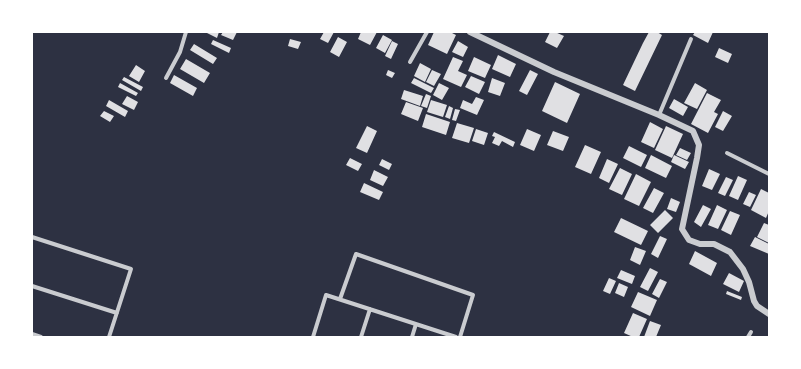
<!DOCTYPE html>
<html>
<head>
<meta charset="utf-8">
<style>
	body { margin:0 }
	#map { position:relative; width:801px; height:369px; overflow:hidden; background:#2d3142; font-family:"Fira Sans",sans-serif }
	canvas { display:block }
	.frame { position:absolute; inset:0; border:33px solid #fff; pointer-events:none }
</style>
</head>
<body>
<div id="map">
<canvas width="801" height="369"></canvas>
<div class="frame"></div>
</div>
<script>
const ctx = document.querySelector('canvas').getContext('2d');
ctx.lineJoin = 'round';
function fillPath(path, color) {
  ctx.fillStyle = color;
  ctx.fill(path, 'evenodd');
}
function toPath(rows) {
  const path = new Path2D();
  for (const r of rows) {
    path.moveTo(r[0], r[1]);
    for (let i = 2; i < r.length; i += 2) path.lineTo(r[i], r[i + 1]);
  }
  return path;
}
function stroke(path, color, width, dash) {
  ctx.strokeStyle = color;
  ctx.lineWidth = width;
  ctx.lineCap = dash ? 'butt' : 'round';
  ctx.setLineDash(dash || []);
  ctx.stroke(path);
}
const building = toPath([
	[205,32,219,32,217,38],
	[223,32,237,32,233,40,221,35],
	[324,32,334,32,328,43,320,39],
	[361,32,377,32,370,45,358,39],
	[434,32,450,32,456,35,447,54,428,45],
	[550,32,555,32,564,36,557,48,545,42],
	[649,32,657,32,662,35,635,91,623,85,643,43],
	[695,32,713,32,708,43,693,35],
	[383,35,392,40,385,53,376,48],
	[338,37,347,42,339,57,330,52],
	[290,39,301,42,298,49,288,46],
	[213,40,231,48,229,53,211,44],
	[392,41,398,44,391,59,385,56],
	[458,41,468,47,463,57,452,52],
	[194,44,217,58,213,64,190,50],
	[719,48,732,54,728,63,715,57],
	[498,55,516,64,510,77,492,69],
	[453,57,463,61,458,71,467,75,461,87,443,79],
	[474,57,491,65,485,78,468,71],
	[186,59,210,73,204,83,180,69],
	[420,63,431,69,425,82,414,76],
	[136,65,145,71,139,82,129,76],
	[388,70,395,73,392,78,386,75],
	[432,70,441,74,434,86,426,82],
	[530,70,538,74,527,95,519,91],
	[174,75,197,88,193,96,170,83],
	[471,76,485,82,479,94,465,87],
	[124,77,143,87,141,91,122,80],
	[414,78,434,88,431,93,411,83],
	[492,78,505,83,500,96,488,92],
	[555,82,580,94,567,123,542,111],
	[120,83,138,93,136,96,118,87],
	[439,83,449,88,442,100,433,95],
	[695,83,707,90,697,109,684,103],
	[404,90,423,96,420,106,401,99],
	[707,93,721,100,714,112,718,114,708,133,691,124],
	[426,94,431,96,427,108,421,106],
	[127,96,138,102,134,110,122,104],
	[476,97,484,100,477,115,460,108,463,100,472,104],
	[674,99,688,107,683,116,669,108],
	[109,100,128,111,125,117,106,106],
	[431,100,447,105,443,117,427,112],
	[406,102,423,108,418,121,401,114],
	[449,106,453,108,450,119,445,117],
	[455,109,460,110,456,121,452,120],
	[104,111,114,116,110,122,100,116],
	[723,111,732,116,723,131,715,127],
	[426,114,450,122,446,135,422,127],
	[650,122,663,129,654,148,641,142],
	[457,123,474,128,469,143,452,138],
	[367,126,377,131,367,153,356,148],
	[666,126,683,134,672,158,655,150],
	[476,129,488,133,484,145,472,141],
	[527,129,541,135,534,151,520,145],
	[553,131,569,137,563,151,547,145],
	[494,132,515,142,513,147,502,141,499,146,492,143,495,137,492,136],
	[585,145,601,152,591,174,575,167],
	[629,146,647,155,641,167,623,158],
	[680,148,691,153,687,160,676,155],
	[651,155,672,166,666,178,645,168],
	[674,155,689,162,685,169,671,162],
	[350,158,362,164,358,171,346,165],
	[382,159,392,164,389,170,379,165],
	[607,159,618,164,609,183,599,178],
	[620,168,632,174,622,195,609,189],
	[709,169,720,174,712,190,702,186],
	[374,170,388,177,383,186,370,180],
	[636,174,651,182,639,206,624,199],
	[738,176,747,180,738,200,729,196],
	[726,177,733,180,725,196,718,193],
	[364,183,383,192,379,200,360,192],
	[654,188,664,193,653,213,643,208],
	[761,189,769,193,769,211,766,218,751,210],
	[749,192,756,195,750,207,743,204],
	[671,198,680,202,676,212,667,209],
	[703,205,711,209,701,227,694,222],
	[717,205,727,210,718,229,708,225],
	[665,210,673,218,658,233,650,225],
	[730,211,740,215,731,235,721,230],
	[621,218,648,231,641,245,614,232],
	[764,223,769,225,769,243,757,237],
	[660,236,667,239,658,258,651,254],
	[755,237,769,244,769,254,750,246],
	[635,247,646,251,640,265,630,260],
	[695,251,717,263,711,276,689,264],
	[650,268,658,272,648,291,640,287],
	[621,270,635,276,632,284,617,278],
	[729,273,744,281,739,292,723,284],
	[609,278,616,281,610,294,603,291],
	[660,279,667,282,659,298,652,294],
	[619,283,628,287,624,297,615,293],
	[727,291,742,297,741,300,726,294],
	[638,292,657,300,650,316,631,307],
	[633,313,647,319,639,337,633,337,624,333],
	[650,321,661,325,656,337,644,337]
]);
const minor = toPath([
	[410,62,427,32],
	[166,78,180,52,186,32],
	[659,115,691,39],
	[727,153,769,174],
	[32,237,131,269,109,337],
	[32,286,117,313],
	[340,299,356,254,473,295,460,337],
	[32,334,41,337],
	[313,337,326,295,456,337],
	[361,337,370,309],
	[412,337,416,324],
	[748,337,751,332]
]);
const tertiary = toPath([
	[470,32,554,72,659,115,693,131,699,145,697,158,682,229,689,240,700,244,714,244,730,252,743,269,749,282,754,301,757,306,769,314]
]);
fillPath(building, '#e0e0e3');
stroke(minor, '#caccd0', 4);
stroke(tertiary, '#caccd0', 6);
</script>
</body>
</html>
